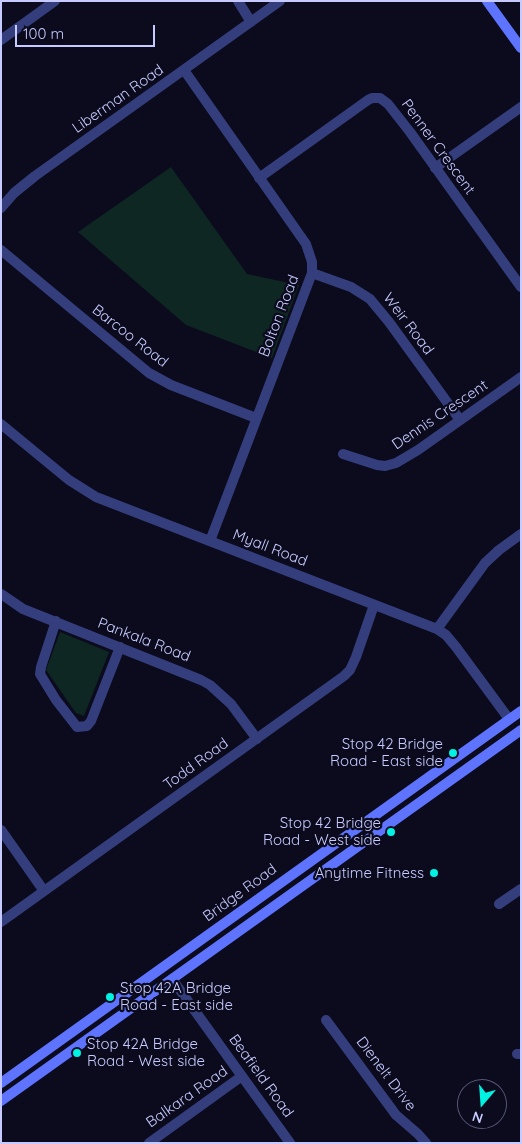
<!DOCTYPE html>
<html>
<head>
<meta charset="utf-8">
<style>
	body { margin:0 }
	#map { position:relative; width:522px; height:1144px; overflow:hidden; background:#0b0b1d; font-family:Quicksand,sans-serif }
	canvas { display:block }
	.frame { position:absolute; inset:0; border:2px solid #c7caff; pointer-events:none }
	.north { position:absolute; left:457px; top:1079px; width:50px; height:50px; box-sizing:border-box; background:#0b0b1d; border:1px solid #565777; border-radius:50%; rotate:198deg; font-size:14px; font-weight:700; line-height:20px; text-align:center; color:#c7caff }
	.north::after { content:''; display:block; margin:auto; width:18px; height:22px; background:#00f2e3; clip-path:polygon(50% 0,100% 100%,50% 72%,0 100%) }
	.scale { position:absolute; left:15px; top:25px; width:140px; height:22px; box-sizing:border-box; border:2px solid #c7caff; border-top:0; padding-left:6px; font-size:15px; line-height:18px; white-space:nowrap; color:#c7caff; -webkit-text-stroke:4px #0b0b1d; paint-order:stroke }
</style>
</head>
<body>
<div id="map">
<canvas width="522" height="1144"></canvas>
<div class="frame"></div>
<div class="north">N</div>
<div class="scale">100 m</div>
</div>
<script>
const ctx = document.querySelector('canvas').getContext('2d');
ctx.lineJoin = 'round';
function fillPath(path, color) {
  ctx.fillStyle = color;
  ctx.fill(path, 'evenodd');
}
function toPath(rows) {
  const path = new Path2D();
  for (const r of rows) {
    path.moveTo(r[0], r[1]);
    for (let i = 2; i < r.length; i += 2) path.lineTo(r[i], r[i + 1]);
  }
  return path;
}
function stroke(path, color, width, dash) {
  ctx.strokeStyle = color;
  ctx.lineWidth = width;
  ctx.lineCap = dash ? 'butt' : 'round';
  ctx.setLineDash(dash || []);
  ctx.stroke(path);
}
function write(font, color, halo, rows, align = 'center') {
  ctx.font = font + ' Quicksand,sans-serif';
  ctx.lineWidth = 4.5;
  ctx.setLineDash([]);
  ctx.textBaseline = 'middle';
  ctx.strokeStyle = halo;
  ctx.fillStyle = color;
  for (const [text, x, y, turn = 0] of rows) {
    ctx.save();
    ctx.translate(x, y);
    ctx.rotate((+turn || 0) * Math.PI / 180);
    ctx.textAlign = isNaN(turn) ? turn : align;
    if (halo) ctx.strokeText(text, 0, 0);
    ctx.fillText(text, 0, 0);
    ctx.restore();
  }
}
const green = toPath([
	[171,167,247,274,299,285,272,358,186,325,78,232],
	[60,632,109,652,84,716,76,713,46,670]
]);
const street = toPath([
	[238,1,251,22],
	[1,40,55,1],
	[184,70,306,244,312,262,312,273,210,541],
	[435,168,521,107],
	[259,178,368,100,372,98,380,98,388,104,410,132,521,287],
	[1,208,14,193,35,176,280,1],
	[1,250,149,373,171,385,256,418],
	[312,273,351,287,370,299,389,322,460,420],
	[1,424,69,480,96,497,437,629,446,635,456,647,509,719],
	[343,454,377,465,385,466,396,463,418,450,521,377],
	[1,594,23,609,201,680,210,685,231,704,257,739],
	[56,621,41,667,40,674,56,700,77,727,87,726,91,721,120,647],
	[437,629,485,563,499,550,521,534],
	[1,830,44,891],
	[499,904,521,889],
	[1,922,344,676,350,670,356,657,374,605],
	[172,979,290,1143],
	[326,1020,396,1115,418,1134,426,1143],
	[517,1054,521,1054],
	[149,1143,242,1076]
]);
const secondary = toPath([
	[487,1,521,48],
	[1,1083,521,711],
	[1,1101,521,730]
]);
const markers = [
	[453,753,5,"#00f2e3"],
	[391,832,5,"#00f2e3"],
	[434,873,5,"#00f2e3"],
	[110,997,5,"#00f2e3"],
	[77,1053,5,"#00f2e3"]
];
const streetNames = [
	["Liberman Road",118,99,-35],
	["Penner Crescent",438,147,54],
	["Bolton Road",279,316,-69],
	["Weir Road",408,324,53],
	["Barcoo Road",130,336,38],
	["Dennis Crescent",440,415,-34],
	["Myall Road",270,548,21],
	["Pankala Road",144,640,21],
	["Todd Road",196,764,-36],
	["Bridge Road",240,893,-36],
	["Dienelt Drive",386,1074,53],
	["Beafield Road",261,1076,54],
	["Balkara Road",187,1097,-35]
];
const poiNames = [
	["Stop 42 Bridge",443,744],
	["Road - East side",443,761],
	["Stop 42 Bridge",381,823],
	["Road - West side",381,840],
	["Anytime Fitness",424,873],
	["Stop 42A Bridge",120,988,"left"],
	["Road - East side",120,1005,"left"],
	["Stop 42A Bridge",87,1044,"left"],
	["Road - West side",87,1061,"left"]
];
fillPath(green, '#0e2722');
stroke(street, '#353e7d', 10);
stroke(secondary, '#5e74ff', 10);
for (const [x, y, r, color] of markers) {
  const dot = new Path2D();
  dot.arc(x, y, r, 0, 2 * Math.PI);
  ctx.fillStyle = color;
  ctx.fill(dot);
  stroke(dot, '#0b0b1d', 2);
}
write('15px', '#c7caff', '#0b0b1d', streetNames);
write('15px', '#c7caff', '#0b0b1d', poiNames, 'right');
</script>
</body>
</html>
